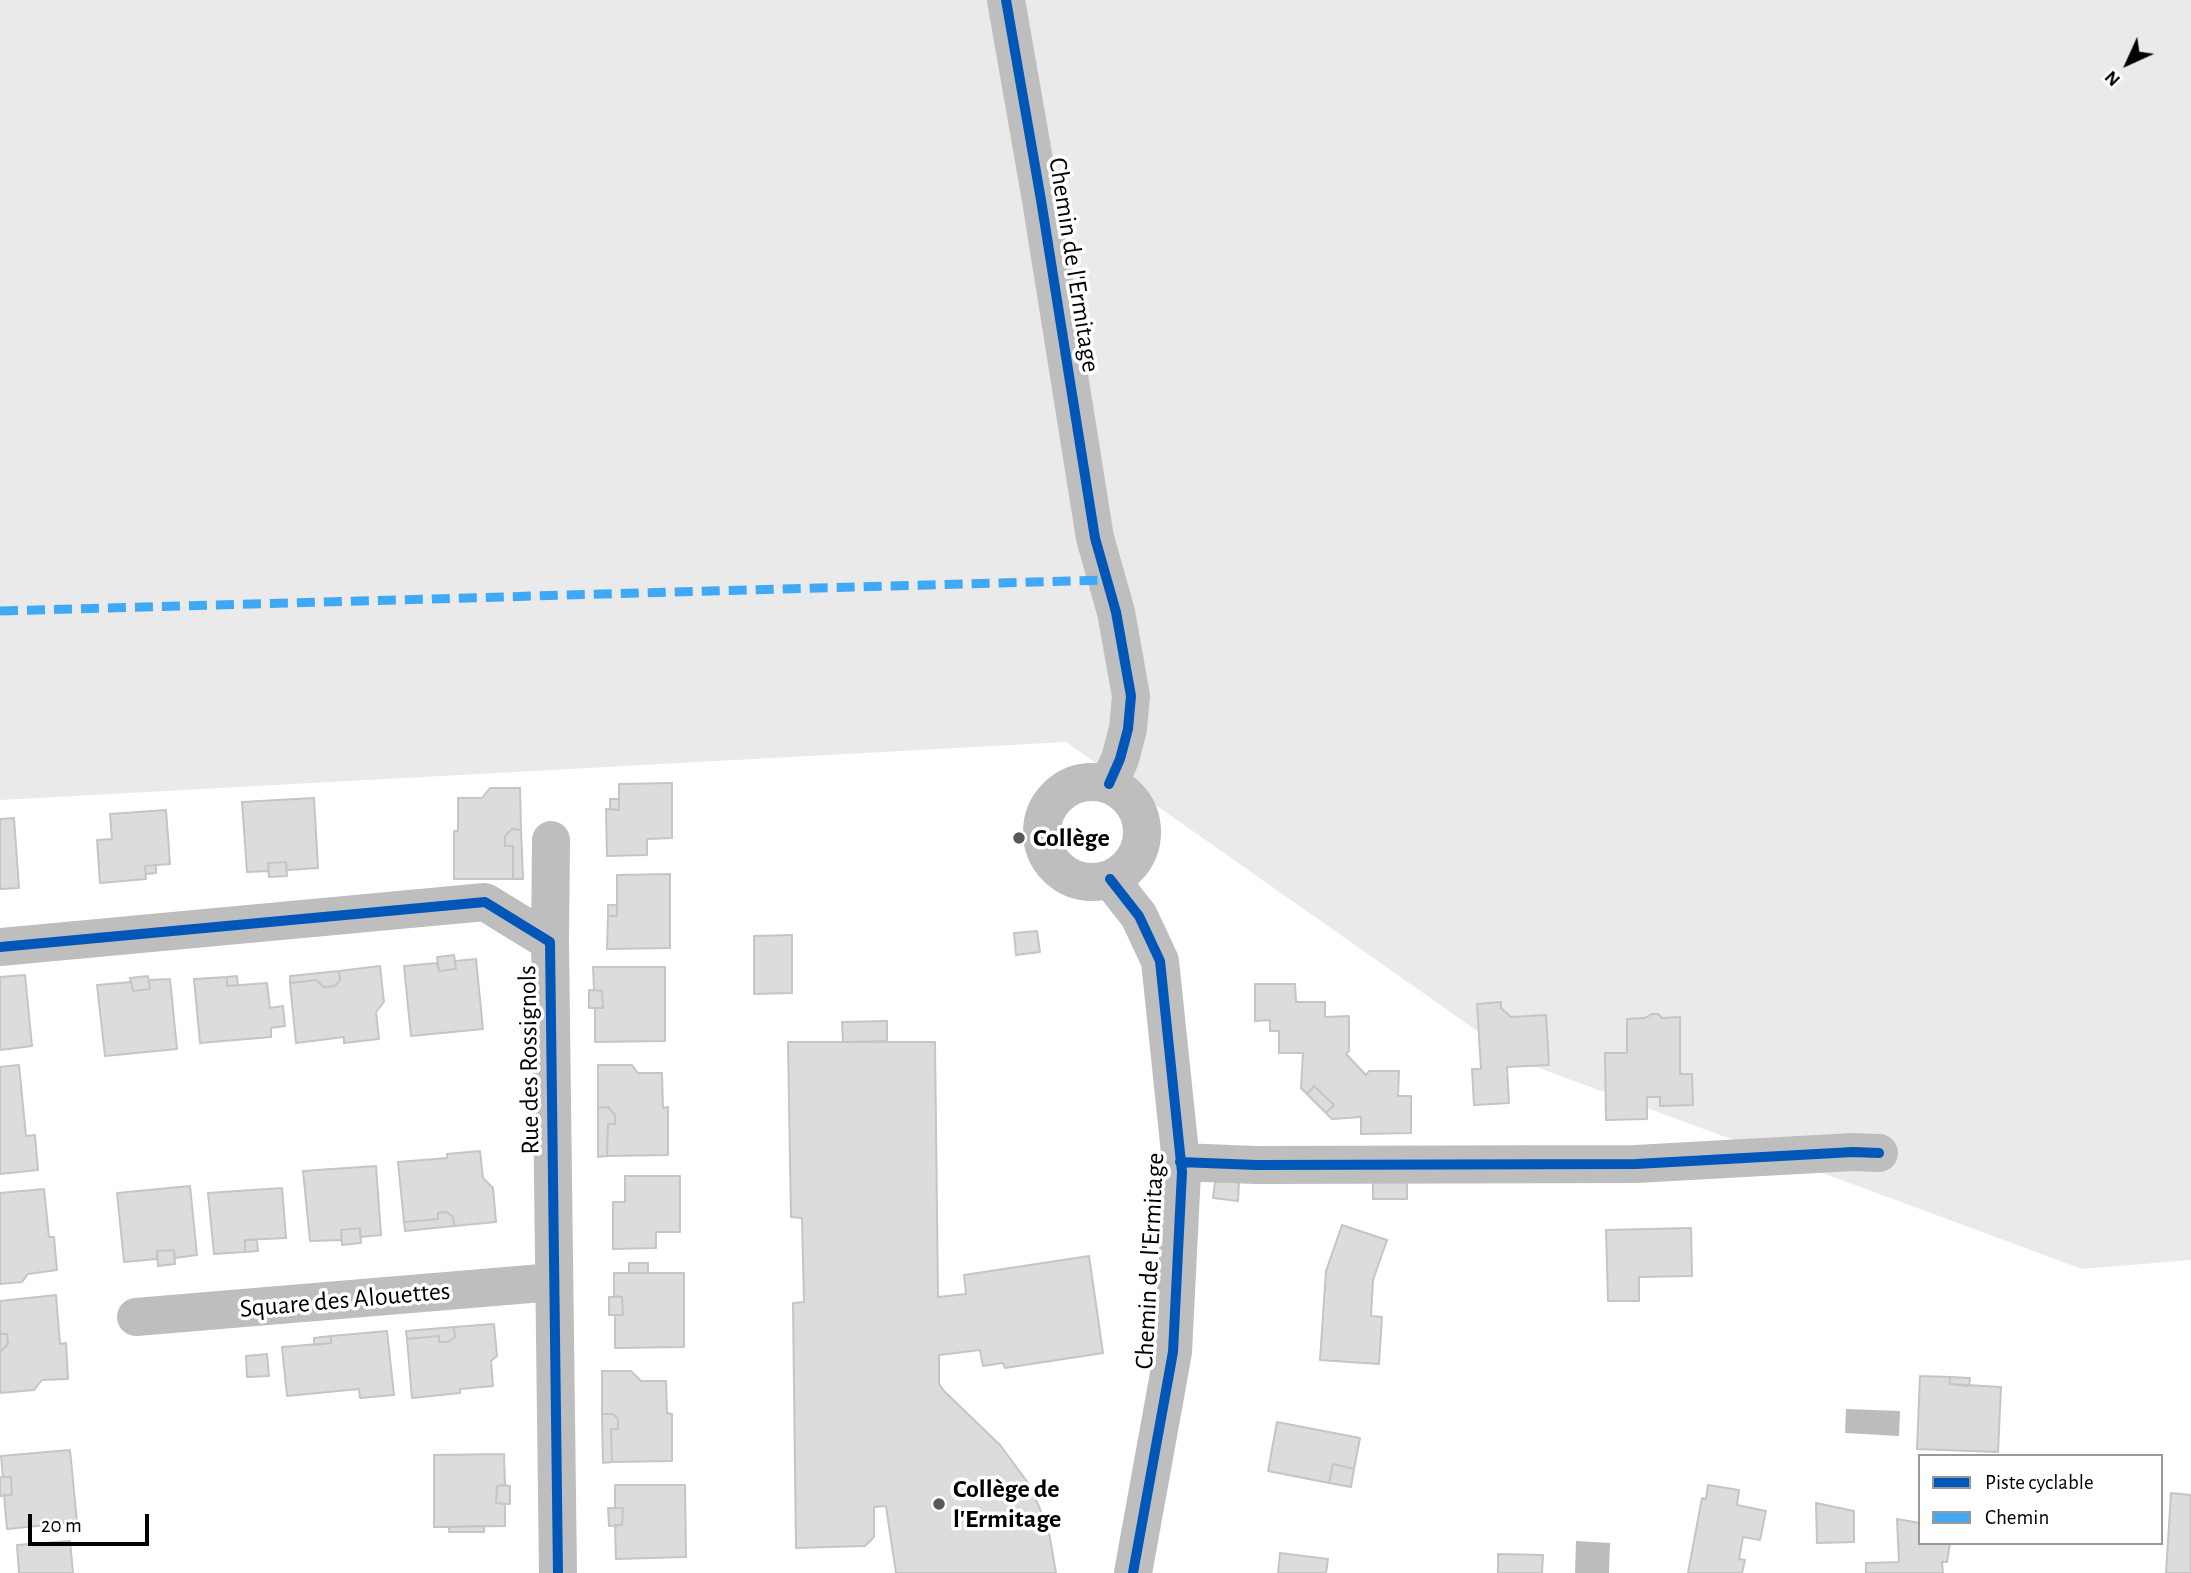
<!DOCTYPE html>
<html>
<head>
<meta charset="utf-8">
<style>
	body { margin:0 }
	#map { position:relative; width:2191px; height:1573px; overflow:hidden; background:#fff; font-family:"Alegreya Sans",sans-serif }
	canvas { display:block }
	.legend { position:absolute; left:1918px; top:1454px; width:245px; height:91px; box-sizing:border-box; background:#fff; border:2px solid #999; margin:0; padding:9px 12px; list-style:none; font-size:21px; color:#000 }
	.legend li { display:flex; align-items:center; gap:14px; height:35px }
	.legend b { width:35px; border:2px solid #999 }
	.north { position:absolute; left:2093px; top:28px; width:70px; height:70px; -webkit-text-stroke:5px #fff; paint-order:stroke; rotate:225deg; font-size:19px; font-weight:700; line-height:28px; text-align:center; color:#000 }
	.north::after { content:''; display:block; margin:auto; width:24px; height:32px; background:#000; clip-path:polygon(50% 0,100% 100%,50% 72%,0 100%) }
	.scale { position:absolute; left:28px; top:1514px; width:121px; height:32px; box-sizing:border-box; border:4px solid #000; border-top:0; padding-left:9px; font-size:21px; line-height:24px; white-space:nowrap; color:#000; -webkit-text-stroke:5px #fff; paint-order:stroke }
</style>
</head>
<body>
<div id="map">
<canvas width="2191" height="1573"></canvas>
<ul class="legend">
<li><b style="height:9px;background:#0057b8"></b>Piste cyclable</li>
<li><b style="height:9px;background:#3fa9f5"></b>Chemin</li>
</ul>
<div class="north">N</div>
<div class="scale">20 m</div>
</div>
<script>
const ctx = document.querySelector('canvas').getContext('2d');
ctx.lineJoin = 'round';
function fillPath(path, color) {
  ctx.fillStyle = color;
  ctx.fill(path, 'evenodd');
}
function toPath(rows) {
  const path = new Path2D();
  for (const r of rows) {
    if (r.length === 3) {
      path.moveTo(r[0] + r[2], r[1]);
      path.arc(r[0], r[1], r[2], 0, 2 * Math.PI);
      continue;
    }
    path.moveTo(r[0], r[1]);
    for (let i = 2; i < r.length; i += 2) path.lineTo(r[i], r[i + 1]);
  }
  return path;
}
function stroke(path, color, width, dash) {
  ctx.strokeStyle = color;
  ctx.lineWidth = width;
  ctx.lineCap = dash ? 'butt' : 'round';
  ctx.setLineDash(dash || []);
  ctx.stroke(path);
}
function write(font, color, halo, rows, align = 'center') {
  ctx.font = font + ' "Alegreya Sans",sans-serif';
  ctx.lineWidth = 7;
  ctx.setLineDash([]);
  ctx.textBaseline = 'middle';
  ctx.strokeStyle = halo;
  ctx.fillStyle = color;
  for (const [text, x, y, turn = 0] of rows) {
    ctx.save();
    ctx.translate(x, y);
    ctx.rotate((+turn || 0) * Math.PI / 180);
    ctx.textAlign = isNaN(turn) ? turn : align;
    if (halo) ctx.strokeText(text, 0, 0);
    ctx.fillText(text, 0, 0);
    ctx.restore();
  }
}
const green = toPath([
	[0,0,2191,0,2191,1260,2082,1269,1520,1061,1066,742,0,800]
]);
const water = toPath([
	[1846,1409,1900,1411,1899,1436,1845,1433],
	[1576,1541,1610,1543,1609,1573,1575,1573]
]);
const building = toPath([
	[672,783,672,838,647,839,647,855,607,856,606,809,619,810,619,784,672,783],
	[490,788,520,788,521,830,512,829,505,836,505,846,513,846,513,879,454,879,454,831,458,831,458,798,482,798,490,788],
	[314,798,318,868,287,870,286,862,268,863,269,871,247,872,242,802,314,798],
	[610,799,619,799,619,810,610,809,610,799],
	[166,810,170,864,145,866,146,879,100,883,97,840,112,839,110,814,166,810],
	[14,818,19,888,0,889,0,819,14,818],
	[512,829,521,830,523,879,513,879,513,846,505,846,505,836,512,829],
	[286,862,287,876,269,877,268,863,286,862],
	[156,865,156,873,146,874,145,866,156,865],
	[670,874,670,948,607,949,608,916,617,916,617,875,670,874],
	[608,905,617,905,617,916,608,916,608,905],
	[1037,931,1040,952,1016,955,1014,933,1037,931],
	[792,935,792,993,754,994,754,936,792,935],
	[454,955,456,969,439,971,437,957,454,955],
	[476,959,483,1029,411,1036,404,966,437,963,439,971,456,969,455,961,476,959],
	[380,966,384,1002,376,1012,379,1039,344,1043,344,1037,296,1043,290,983,316,980,324,987,335,986,340,980,339,971,380,966],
	[593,967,665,967,665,1041,595,1042,595,1008,603,1008,602,991,594,990,593,967],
	[339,971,340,980,335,986,324,987,316,980,290,983,290,976,339,971],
	[25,975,32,1046,0,1050,0,977,25,975],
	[148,976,150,989,133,991,130,978,148,976],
	[237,976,238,985,227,986,227,977,237,976],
	[227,977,227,986,267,983,270,1008,283,1006,285,1026,271,1028,271,1037,200,1043,194,979,227,977],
	[170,979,177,1049,105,1056,97,985,131,982,133,991,150,989,149,980,170,979],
	[1255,984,1295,984,1296,1002,1325,1002,1325,1017,1349,1016,1349,1051,1346,1054,1366,1075,1369,1071,1399,1071,1398,1096,1411,1096,1411,1133,1361,1134,1361,1117,1332,1119,1326,1113,1334,1105,1314,1086,1307,1094,1301,1088,1303,1053,1279,1053,1279,1031,1270,1031,1270,1020,1255,1021,1255,984],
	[589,990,602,991,603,1008,589,1008,589,990],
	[1501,1002,1501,1008,1511,1017,1546,1015,1549,1065,1507,1067,1509,1103,1474,1105,1472,1069,1481,1069,1477,1004,1501,1002],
	[1652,1014,1658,1014,1662,1018,1680,1017,1680,1074,1692,1074,1693,1105,1660,1106,1660,1097,1647,1097,1647,1119,1606,1120,1605,1053,1627,1053,1627,1019,1645,1018,1652,1014],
	[887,1021,887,1041,843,1042,842,1022,887,1021],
	[788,1042,935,1042,938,1297,966,1294,964,1275,1089,1256,1103,1353,1005,1368,1003,1363,983,1366,980,1350,939,1355,939,1384,944,1391,1000,1445,1029,1484,1048,1527,1056,1573,896,1573,886,1506,874,1507,874,1537,865,1546,796,1548,793,1303,804,1302,802,1218,791,1217,788,1042],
	[19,1065,26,1136,35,1135,38,1170,0,1174,0,1067,19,1065],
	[598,1065,632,1065,638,1073,662,1073,663,1108,668,1107,668,1155,607,1156,608,1124,615,1124,615,1115,608,1107,598,1108,598,1065],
	[1314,1086,1334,1105,1326,1113,1307,1094,1314,1086],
	[608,1107,615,1115,615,1124,608,1124,607,1156,598,1157,598,1108,608,1107],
	[480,1151,483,1178,493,1188,496,1222,454,1226,453,1217,447,1212,438,1213,438,1219,404,1222,398,1162,447,1158,447,1154,480,1151],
	[376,1166,381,1235,360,1237,360,1228,341,1230,342,1240,310,1241,303,1171,376,1166],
	[625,1176,680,1176,680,1232,656,1232,656,1248,613,1249,613,1202,625,1202,625,1176],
	[1215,1182,1239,1182,1238,1201,1213,1198,1215,1182],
	[1373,1182,1407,1182,1407,1199,1373,1199,1373,1182],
	[190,1186,197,1255,175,1258,174,1250,157,1251,157,1259,124,1262,117,1193,190,1186],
	[282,1188,286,1238,245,1240,245,1252,214,1254,208,1193,282,1188],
	[44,1189,49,1237,54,1237,57,1270,28,1274,22,1282,0,1284,0,1193,44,1189],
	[447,1212,453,1217,454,1226,405,1231,404,1222,438,1219,438,1213,447,1212],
	[1342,1225,1387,1240,1373,1280,1371,1316,1382,1317,1379,1364,1320,1360,1326,1271,1342,1225],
	[360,1228,361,1243,342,1245,341,1230,360,1228],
	[1691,1228,1692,1276,1639,1277,1639,1301,1608,1301,1606,1230,1691,1228],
	[245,1240,257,1240,258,1251,245,1252,245,1240],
	[174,1250,175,1264,158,1266,157,1251,174,1250],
	[629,1263,648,1263,648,1273,629,1273,629,1263],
	[614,1273,684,1273,684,1347,615,1348,615,1315,623,1315,622,1297,614,1296,614,1273],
	[56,1295,60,1344,66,1343,68,1379,42,1380,34,1390,0,1393,0,1352,8,1344,7,1334,0,1334,0,1301,56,1295],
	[609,1297,622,1297,623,1315,609,1315,609,1297],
	[494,1324,497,1356,491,1361,493,1386,460,1389,460,1393,412,1398,407,1339,439,1336,439,1342,448,1342,455,1337,454,1327,494,1324],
	[454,1327,455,1337,448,1342,439,1342,439,1336,407,1339,406,1331,454,1327],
	[387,1331,394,1395,360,1398,359,1389,287,1396,282,1347,331,1343,331,1336,387,1331],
	[0,1334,7,1334,8,1344,0,1352,0,1334],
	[331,1336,331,1343,314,1345,314,1338,331,1336],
	[267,1354,269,1376,247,1377,246,1356,267,1354],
	[602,1371,631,1371,641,1381,666,1381,667,1413,672,1414,672,1461,612,1462,611,1429,618,1429,618,1419,613,1414,602,1414,602,1371],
	[1920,1376,1950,1377,1950,1384,2001,1387,1998,1452,1917,1449,1920,1376],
	[1950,1377,1970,1378,1969,1386,1950,1384,1950,1377],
	[602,1414,613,1414,618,1419,618,1429,611,1429,612,1462,603,1463,602,1414],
	[1277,1422,1360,1438,1354,1469,1333,1464,1329,1483,1268,1471,1277,1422],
	[70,1450,77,1522,7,1529,4,1495,12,1495,11,1477,3,1477,1,1456,70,1450],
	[504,1454,505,1485,497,1486,496,1503,505,1504,505,1526,434,1527,434,1455,504,1454],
	[1333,1464,1354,1469,1351,1487,1329,1483,1333,1464],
	[0,1477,11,1477,12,1495,0,1496,0,1477],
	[505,1485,510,1486,510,1504,496,1503,497,1486,505,1485],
	[615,1485,685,1485,686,1557,616,1559,615,1525,622,1525,623,1508,615,1508,615,1485],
	[1708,1485,1739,1490,1737,1505,1766,1511,1760,1540,1743,1537,1739,1559,1745,1560,1742,1573,1688,1573,1702,1498,1706,1499,1708,1485],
	[2171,1493,2191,1495,2191,1573,2166,1573,2171,1493],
	[1816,1503,1854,1511,1854,1542,1817,1543,1816,1503],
	[608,1508,623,1508,622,1525,609,1526,608,1508],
	[1897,1519,1920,1523,1920,1543,1950,1543,1947,1562,1942,1562,1943,1573,1866,1573,1866,1563,1899,1562,1897,1519],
	[484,1526,484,1532,449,1532,449,1527,484,1526],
	[70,1541,73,1573,19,1573,17,1545,70,1541],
	[1280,1553,1328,1559,1326,1573,1278,1573,1280,1553],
	[1498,1554,1543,1555,1542,1573,1498,1573,1498,1554]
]);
const minor = toPath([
	[1006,0,1041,200,1095,538,1116,612,1131,696,1128,729,1120,759,1109,784],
	[1092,832,50],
	[1110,879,1139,916,1160,961,1182,1172,1173,1352,1133,1573],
	[550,942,551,840],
	[0,947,485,902,550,942,558,1573],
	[1180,1162,1256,1165,1636,1164,1853,1152,1879,1153],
	[136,1317,554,1282]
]);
const quiet = toPath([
	[0,611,1106,580]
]);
const cycleway = toPath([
	[1006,0,1041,200,1095,538,1116,612,1131,696,1128,729,1120,759,1109,784],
	[1110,879,1139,916,1160,961,1182,1172,1173,1352,1133,1573],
	[0,947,485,902,550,942,558,1573],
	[1180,1162,1256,1165,1636,1164,1853,1152,1879,1153]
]);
const markers = [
	[1019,838,7,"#595959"],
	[939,1504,7,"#595959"]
];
const streetNames = [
	["Chemin de l'Ermitage",1074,265,81],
	["Rue des Rossignols",529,1060,-91],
	["Chemin de l'Ermitage",1150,1261,-87],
	["Square des Alouettes",345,1300,-5]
];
const poiNames = [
	["Collège",1033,838],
	["Collège de",953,1489],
	["l'Ermitage",953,1519]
];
fillPath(green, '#eaeaea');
fillPath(water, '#bcbcbc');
fillPath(building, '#dcdcdc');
stroke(building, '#c5c5c5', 2);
stroke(minor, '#bebebe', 38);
stroke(quiet, '#3fa9f5', 9, [18, 9]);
stroke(cycleway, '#0057b8', 10);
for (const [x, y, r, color] of markers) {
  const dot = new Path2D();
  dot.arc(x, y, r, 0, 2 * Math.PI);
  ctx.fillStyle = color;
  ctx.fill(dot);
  stroke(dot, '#fff', 2.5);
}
write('26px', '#000', '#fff', streetNames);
write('bold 26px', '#000', '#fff', poiNames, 'left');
</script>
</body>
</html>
